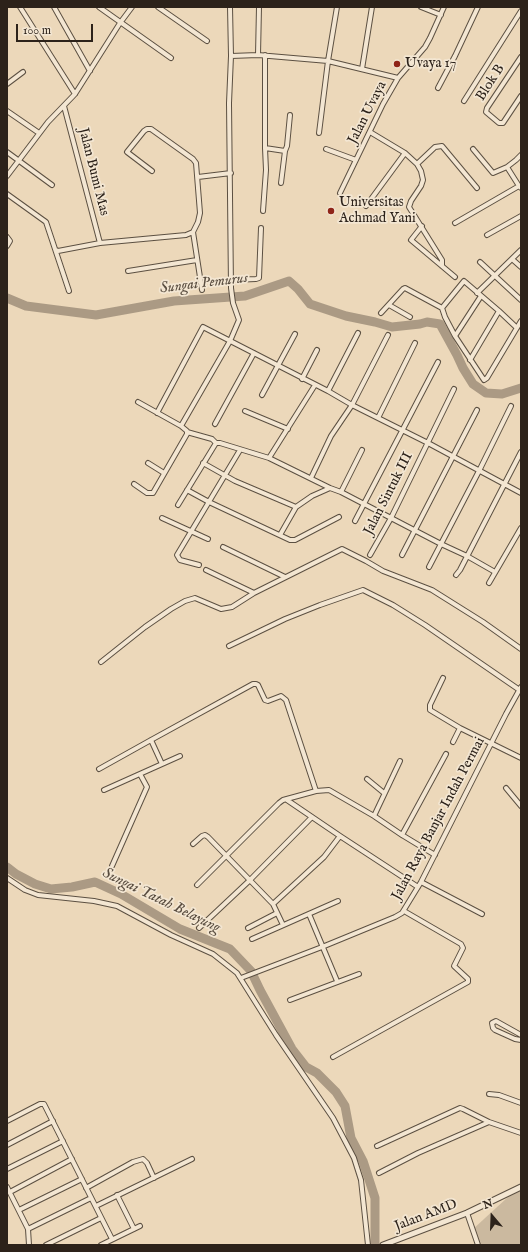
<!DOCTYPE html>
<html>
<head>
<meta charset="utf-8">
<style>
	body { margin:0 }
	#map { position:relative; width:528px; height:1252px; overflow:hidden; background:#ecd8ba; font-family:"IM FELL English",serif }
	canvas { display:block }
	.frame { position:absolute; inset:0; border:8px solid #2c221a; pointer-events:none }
	.north { position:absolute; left:472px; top:1196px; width:40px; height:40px; -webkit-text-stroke:3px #f3e6d2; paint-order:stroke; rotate:341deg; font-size:11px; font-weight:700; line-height:16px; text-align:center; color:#2c221a }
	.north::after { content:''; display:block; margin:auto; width:14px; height:18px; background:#2c221a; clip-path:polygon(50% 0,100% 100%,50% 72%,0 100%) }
	.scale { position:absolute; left:16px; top:24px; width:77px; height:18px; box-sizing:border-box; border:2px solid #2c221a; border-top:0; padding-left:5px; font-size:12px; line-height:14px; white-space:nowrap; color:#2c221a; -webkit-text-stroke:3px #f3e6d2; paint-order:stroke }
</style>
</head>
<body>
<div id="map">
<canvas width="528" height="1252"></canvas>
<div class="frame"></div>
<div class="north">N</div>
<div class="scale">100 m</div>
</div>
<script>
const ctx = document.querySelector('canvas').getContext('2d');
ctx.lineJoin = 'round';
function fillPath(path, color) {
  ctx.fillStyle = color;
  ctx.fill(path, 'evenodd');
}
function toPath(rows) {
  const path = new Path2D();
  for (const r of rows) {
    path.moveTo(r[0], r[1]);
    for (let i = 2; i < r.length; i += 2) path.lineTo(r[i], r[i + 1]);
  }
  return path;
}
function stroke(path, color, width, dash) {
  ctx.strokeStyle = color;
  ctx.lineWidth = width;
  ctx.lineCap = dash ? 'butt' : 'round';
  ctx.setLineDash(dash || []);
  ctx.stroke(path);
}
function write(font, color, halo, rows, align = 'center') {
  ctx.font = font + ' "IM FELL English",serif';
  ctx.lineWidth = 3.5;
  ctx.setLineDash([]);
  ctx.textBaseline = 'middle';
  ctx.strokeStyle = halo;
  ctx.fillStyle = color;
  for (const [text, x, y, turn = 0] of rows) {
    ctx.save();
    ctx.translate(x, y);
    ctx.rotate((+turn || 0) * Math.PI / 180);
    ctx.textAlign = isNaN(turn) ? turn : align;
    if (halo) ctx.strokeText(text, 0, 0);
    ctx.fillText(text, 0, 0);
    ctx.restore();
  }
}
const green = toPath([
	[521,1190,521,1245,481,1245,472,1230,508,1197]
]);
const river = toPath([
	[7,298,26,306,96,315,174,301,245,296,289,281,298,289,310,304,346,316,375,322,392,327,420,324,427,322,440,324,457,355,463,368,473,384,486,393,502,394,521,388],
	[7,867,16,874,35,884,51,889,72,887,95,882,121,894,180,929,230,949,251,971,260,990,292,1049,306,1067,317,1073,336,1092,345,1106,351,1138,363,1161,375,1198,375,1245]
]);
const minor = toPath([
	[20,7,75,94],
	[54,7,90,71],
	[99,7,171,58],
	[158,7,207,41],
	[337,7,328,61,398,78],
	[421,7,441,15],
	[258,55,259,7],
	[231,56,258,55,328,61,319,133],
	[521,57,487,108,486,112,499,123,503,123,521,96],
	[362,69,372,7],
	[7,84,23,72],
	[438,88,455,56,478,7],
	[464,101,521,11],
	[64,106,100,243],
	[7,111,39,133],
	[370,132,405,153,417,164,421,171,423,180,421,186,411,201,409,207,442,260,442,266],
	[265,148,285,151,281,183],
	[326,149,356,160],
	[473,149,493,173,507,167],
	[285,151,287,146,290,115],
	[7,152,52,185],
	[417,164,435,147,442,146,477,188],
	[7,176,48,122,75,94,120,23,132,7],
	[198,177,231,173],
	[519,186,507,167,516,160,521,155],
	[340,193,383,104,398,78,425,47,430,38,444,7],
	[7,194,46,222,69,291],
	[366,206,405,153],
	[263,211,266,170,265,148,265,55],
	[455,223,519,186,521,188],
	[422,226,411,240,455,277],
	[193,232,202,290],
	[487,235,521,216],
	[7,237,10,241,7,246],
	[56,250,58,251,100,243,186,235,193,232,198,222,200,213,196,163,193,159,151,129,147,129,144,131,127,152,152,171],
	[512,259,521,267],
	[480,262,521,300],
	[128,271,197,260],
	[232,280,256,279,259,278,261,228],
	[477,293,521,250],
	[389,305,410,317],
	[381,313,403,289,405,288,442,308],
	[517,328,499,311,464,281,442,308,445,317,455,336,484,380,487,378,521,321],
	[455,336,481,296],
	[470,360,499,311],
	[302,379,317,350],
	[328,391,358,333],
	[262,395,295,334],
	[245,411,288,429],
	[157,413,203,327,328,391,352,405,428,443,521,493],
	[378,418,415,343],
	[215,424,254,353],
	[181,426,230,341,239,320,233,303,231,288,229,103,231,56,230,7],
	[187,432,212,439,216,443,220,443,269,458,330,488,341,492,441,544,467,556,495,572],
	[269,458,315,385],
	[148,463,164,473],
	[203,463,235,481,296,507],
	[311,478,331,436,352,405,388,335],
	[134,484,147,493,153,493,187,434,187,431,181,426,138,402],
	[187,490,209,502,290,540,295,540,339,517],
	[341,492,362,450],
	[178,505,216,443],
	[162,518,208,539],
	[355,521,438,362],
	[280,535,296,507,312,496,330,488],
	[223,547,285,577],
	[370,555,391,518,454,389],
	[402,555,477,410],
	[199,565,180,560,177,555,240,450],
	[429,567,479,471,511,406],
	[206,570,254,593],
	[456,575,460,570,521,452],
	[489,583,521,528],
	[229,646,285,619,320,605,363,590,393,605,425,625,521,691],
	[101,662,145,627,171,609,185,601,195,598,221,609,232,607,254,593,342,549,366,561,383,571,432,590,483,622,521,649],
	[443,678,430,705,430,710,460,728,521,758],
	[151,740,162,764],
	[453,742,460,728],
	[400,761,374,816,402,835,435,855],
	[99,769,151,740,253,684,256,684,258,685,265,700,268,701,281,696,286,700,316,791],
	[367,779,384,793],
	[506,788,521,806],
	[104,790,180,756],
	[287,800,340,836,418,887],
	[402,835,446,754],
	[193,844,202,836,205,835,208,837,273,904,283,925],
	[112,866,147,787,140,774],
	[7,878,25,890,38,895,94,901,117,906,171,935,213,954,237,973,276,1035,333,1118,354,1158,361,1180,368,1245],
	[421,882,482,914],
	[197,885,279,803,283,800,316,791,329,790,374,816],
	[273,904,324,857,340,836],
	[309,914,337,981],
	[199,928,249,881,312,817],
	[248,928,277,913],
	[252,939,338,901],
	[241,978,322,947,395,917,402,913,421,882,506,714,521,687],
	[290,1000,359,974],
	[521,1035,496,1021,492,1023,493,1028,495,1030,515,1039,521,1040],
	[333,1057,468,982,468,979,454,966,463,948,461,944,404,911],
	[489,1094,499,1095,521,1103],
	[7,1121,40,1104,44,1104,112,1239],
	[7,1145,53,1121],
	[377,1146,460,1108,463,1109,489,1122,521,1133],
	[7,1169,63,1141],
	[379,1173,418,1153,489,1122],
	[7,1187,28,1229,29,1245],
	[86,1188,133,1162,143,1159,147,1163,154,1178],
	[10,1192,72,1159],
	[117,1195,134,1229],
	[96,1206,192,1159],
	[19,1210,82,1179],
	[467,1213,478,1245],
	[28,1229,91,1198],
	[46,1245,101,1218],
	[101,1245,140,1226]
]);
const tertiary = toPath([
	[383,1245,467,1213,521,1187]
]);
const markers = [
	[397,64,4,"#8f2418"],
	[331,211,4,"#8f2418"]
];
const poiNames = [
	["Uvaya 17",405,64],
	["Universitas",339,203],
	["Achmad Yani",339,219]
];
const streetNames = [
	["Blok B",491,83,-57],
	["Jalan Uvaya",368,113,-63],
	["Jalan Bumi Mas",93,172,76],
	["Jalan Sintuk III",389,494,-63],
	["Jalan Raya Banjar Indah Permai",439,819,-62],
	["Jalan AMD",426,1216,-21]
];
const waterNames = [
	["Sungai Pemurus",204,284,-7],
	["Sungai Tatah Belayung",161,901,26]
];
fillPath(green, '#cbb99f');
stroke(river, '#ab9a84', 9);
stroke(minor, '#5c5042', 6);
stroke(tertiary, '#5c5042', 7);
stroke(minor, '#f3e6d2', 4);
stroke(tertiary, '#f3e6d2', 5);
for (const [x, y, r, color] of markers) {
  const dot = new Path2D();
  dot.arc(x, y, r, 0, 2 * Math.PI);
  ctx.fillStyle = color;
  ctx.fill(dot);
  stroke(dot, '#f3e6d2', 1.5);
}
write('14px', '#2c221a', '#f3e6d2', poiNames, 'left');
write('14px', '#2c221a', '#f3e6d2', streetNames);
write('italic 15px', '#584c3f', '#f3e6d2', waterNames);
</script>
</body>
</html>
